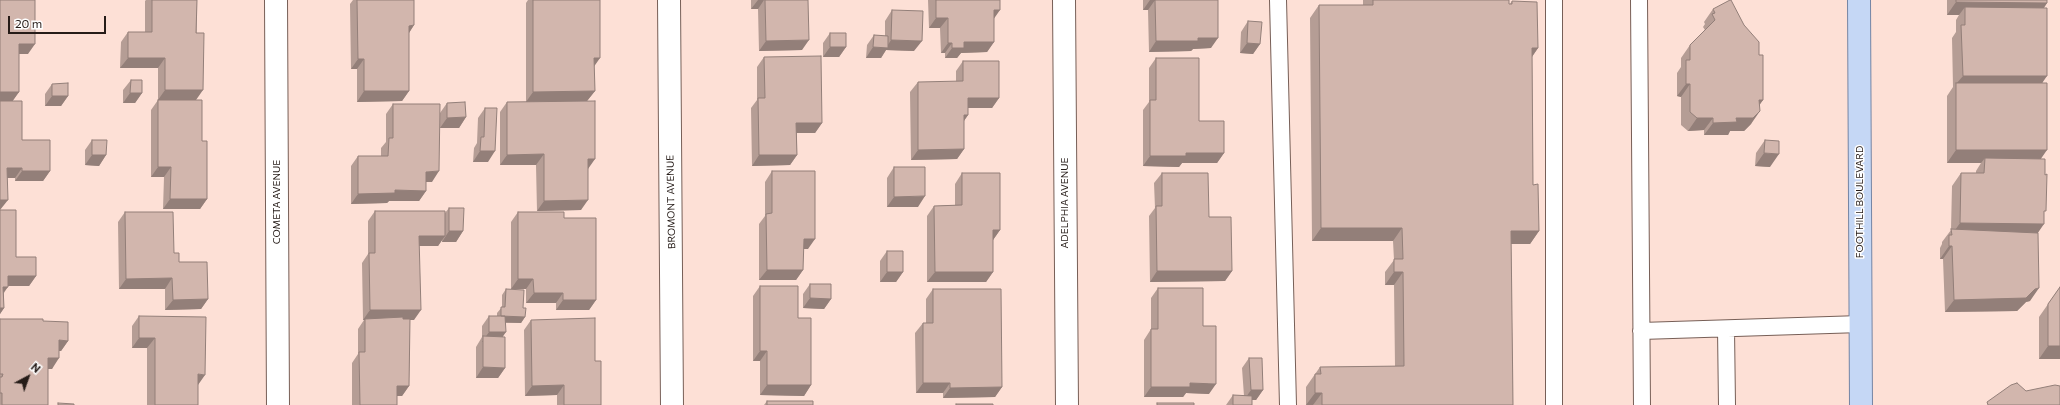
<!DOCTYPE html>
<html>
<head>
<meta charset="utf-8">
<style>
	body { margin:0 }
	#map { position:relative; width:2060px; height:405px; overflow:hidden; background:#fde0d6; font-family:Commissioner,sans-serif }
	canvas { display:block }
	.north { position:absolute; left:8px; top:357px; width:40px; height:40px; -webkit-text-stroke:3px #fff; paint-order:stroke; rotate:41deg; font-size:11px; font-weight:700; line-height:16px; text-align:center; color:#261c18 }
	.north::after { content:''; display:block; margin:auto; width:14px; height:18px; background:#261c18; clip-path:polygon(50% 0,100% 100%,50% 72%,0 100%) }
	.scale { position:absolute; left:8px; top:16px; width:98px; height:18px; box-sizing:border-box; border:2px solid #261c18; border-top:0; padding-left:5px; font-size:12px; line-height:14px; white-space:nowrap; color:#261c18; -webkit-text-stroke:3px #fff; paint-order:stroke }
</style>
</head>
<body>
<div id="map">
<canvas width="2060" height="405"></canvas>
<div class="north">N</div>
<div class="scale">20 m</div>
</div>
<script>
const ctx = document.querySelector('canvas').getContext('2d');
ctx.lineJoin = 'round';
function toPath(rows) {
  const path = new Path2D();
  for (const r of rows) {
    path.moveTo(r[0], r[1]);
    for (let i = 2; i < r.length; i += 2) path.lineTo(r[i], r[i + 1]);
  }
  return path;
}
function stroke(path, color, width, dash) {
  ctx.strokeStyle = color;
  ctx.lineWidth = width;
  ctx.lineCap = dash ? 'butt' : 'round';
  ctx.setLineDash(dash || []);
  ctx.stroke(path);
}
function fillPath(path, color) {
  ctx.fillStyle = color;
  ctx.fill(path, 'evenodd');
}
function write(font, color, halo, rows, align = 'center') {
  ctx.font = font + ' Commissioner,sans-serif';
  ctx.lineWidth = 3;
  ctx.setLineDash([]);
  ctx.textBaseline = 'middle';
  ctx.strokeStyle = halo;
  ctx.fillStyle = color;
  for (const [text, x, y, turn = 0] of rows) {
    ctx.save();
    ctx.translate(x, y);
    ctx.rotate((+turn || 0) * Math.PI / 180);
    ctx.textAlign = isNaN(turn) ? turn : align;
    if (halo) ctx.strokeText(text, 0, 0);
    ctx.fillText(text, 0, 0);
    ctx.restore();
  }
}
const service = toPath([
	[1278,0,1288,405],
	[1639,0,1642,405],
	[1726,329,1727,405],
	[1641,331,1861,324],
	[1554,405,1554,0]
]);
const minor = toPath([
	[276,0,278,405],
	[669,0,672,405],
	[1064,0,1067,405]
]);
const primary = toPath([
	[1859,0,1861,405]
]);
const wall = toPath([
	[0,0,28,54,19,54,19,92,12,101,22,140,50,171,43,181,15,181,15,178,7,178,0,210,16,257,36,276,29,286,8,286,4,293,4,308,0,314],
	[146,0,197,0,196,100,202,141,207,199,200,209,163,209,164,177,151,177,151,110,158,100,158,68,120,68,121,42,128,32,145,32,145,1],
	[353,0,414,0,414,25,409,33,409,91,402,101,357,102,357,69,351,69,350,4],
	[528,0,600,0,594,66,595,91,587,101,557,102,588,169,581,210,537,211,536,165,500,165,500,112,507,102,526,102,526,3],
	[751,0,808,0,802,50,759,51,758,9,751,9],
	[928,0,1000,0,994,18,994,42,987,52,961,53,957,58,945,58,945,53,941,53,940,28,929,28],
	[1143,0,1218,0,1211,48,1193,49,1191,51,1149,52,1148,10,1143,10],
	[1363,0,1509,0,1509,4,1510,4,1512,1,1538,48,1532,57,1533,185,1539,231,1530,244,1511,244,1513,405,1306,405,1306,387,1320,367,1395,366,1394,285,1385,285,1385,272,1394,260,1393,241,1312,241,1310,18,1319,5,1363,5],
	[1947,0,2047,0,2047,3,2044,8,2041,159,2044,214,2038,233,2030,301,2026,302,2017,311,1945,312,1943,259,1940,259,1940,248,1942,244,1942,242,1951,230,1952,186,1961,173,1976,173,1976,171,1981,163,1947,163,1947,96,1953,87,1952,38,1956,32,1956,20,1959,15,1947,15],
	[1713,9,1759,55,1763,100,1759,105,1751,124,1744,131,1730,131,1728,135,1704,135,1704,130,1688,131,1681,125,1681,97,1677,96,1677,73,1681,67,1681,58,1690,45,1705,30,1703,27,1705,24,1704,22],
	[892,10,914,51,886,50,881,58,866,58,867,45,874,35,885,36,885,21],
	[1248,21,1260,44,1253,54,1240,53,1241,32],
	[830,33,846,47,839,57,823,57,823,43],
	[764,57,822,123,815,133,797,133,797,155,790,165,752,166,751,108,757,100,757,67],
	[1156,58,1199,121,1224,153,1217,163,1182,163,1179,167,1143,166,1143,110,1149,102,1149,68],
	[963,61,999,98,992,108,968,108,968,115,964,121,964,149,957,159,911,160,910,92,918,82,956,82,956,71],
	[131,80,142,93,135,103,123,103,123,90],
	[52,84,68,96,61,106,45,106,45,94],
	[447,103,466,117,459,128,440,128,440,113],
	[393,104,432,182,426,182,426,191,419,201,389,201,387,203,351,204,351,166,358,156,381,156,381,148,386,142,386,114],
	[485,108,488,162,473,162,474,148,477,143,478,118],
	[92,140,106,155,99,166,85,165,85,150],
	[1765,140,1770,167,1755,166,1756,153],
	[894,167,918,207,887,207,887,178],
	[772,171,808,249,803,249,803,270,796,280,759,280,759,224,765,216,765,182],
	[962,173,1000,230,993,240,993,272,986,282,927,282,927,216,934,206,955,205,955,184],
	[1162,173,1232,271,1225,281,1150,282,1149,216,1155,208,1154,183],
	[449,208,463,231,456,242,442,242,442,240,438,246,419,246,414,320,410,320,409,386,402,396,397,396,397,405,352,405,352,363,358,354,358,329,364,320,363,320,362,263,368,254,368,221,375,211,445,213],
	[125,212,174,253,179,262,208,299,201,309,165,310,165,289,119,289,118,222],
	[518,212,564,218,596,300,589,310,556,310,556,303,526,303,526,289,511,289,511,222],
	[887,251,903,272,896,282,880,282,880,261],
	[810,284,831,299,824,309,803,308,803,294],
	[760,286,798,318,811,385,804,396,760,395,760,361,753,361,753,296],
	[2060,287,2060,359,2039,359,2039,317],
	[1158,288,1203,326,1209,394,1186,393,1183,397,1144,397,1144,340,1151,329,1151,298],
	[506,289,523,308,525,317,521,323,505,323,503,336,505,368,498,378,476,378,476,347,482,337,482,326,489,316,497,316,497,313,502,307,502,295],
	[933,289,1002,387,995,397,943,398,943,393,916,393,915,333,923,323,926,323,926,299],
	[139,316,198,385,198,405,147,405,147,348,132,348,132,326],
	[0,319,43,321,68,341,61,351,59,351,52,369,48,369,48,405,0,405],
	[531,320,595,361,601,405,557,405,557,395,525,396,524,330],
	[1249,358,1263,390,1256,400,1252,400,1252,405,1226,405,1233,395,1244,396,1242,368],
	[767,401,813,405,764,405]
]);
const shadedWall = toPath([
	[758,0,764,0,758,9,751,9],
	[1150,0,1155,0,1148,10,1143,10],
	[1956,2,2047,3,2038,16,1965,7,1959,15,1947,15],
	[994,10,1000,10,993,20],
	[936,18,948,18,940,28,929,28],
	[414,25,407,36,409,26],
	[1198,38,1218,38,1211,48,1193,49,1191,51,1149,52,1156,41],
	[809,40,802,50,759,51,766,41],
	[891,40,922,41,914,51,886,50,881,58,866,58,873,47,886,48],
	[964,42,994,42,987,52,961,53,957,58,945,58,952,48],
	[948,43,952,43,945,53,941,53],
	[1247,43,1260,44,1253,54,1240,53],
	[19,44,35,44,28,54,12,54],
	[830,47,846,47,839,57,823,57],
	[1532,48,1538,48,1529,61],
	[128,58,165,58,158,68,120,68],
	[594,58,600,58,593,68],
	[358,59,364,59,357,69,351,69],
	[1963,76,2047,76,2038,89,1956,84],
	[1686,84,1690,84,1681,97,1677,96],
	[165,90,203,90,196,100,158,100],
	[364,91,409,91,402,101,357,102],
	[595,91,587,101,526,102,533,92],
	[0,92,19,92,12,102,0,102],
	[130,93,142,93,135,103,123,103],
	[52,96,68,96,61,106,45,106],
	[968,98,999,98,992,108,961,108],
	[1759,100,1763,100,1754,113],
	[1760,111,1751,124,1744,131,1730,131,1728,135,1704,135,1713,123,1736,118],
	[964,115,968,115,961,125],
	[466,117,459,128,440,128,447,118],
	[1697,118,1713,118,1704,130,1688,131],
	[796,123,822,123,815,133,789,133],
	[964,149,957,159,911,160,918,150],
	[1956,150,2047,150,2038,163,1985,158,1981,163,1947,163],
	[480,151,495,151,488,162,473,162],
	[1186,153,1224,153,1217,163,1182,163,1179,167,1143,166,1150,156],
	[1764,153,1779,154,1770,167,1755,166],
	[544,154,536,165,500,165,507,155],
	[92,155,106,155,99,166,85,165],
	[759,155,797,155,790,165,752,166],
	[588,159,595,159,588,169,581,169],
	[158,167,171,167,164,177,151,177],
	[7,168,22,168,15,178,0,178],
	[22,171,50,171,43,181,15,181],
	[439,171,432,182,419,182,426,172],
	[395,190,426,191,419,201,389,201,387,203,351,204,358,194],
	[925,196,918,207,887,207,894,197],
	[170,199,207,199,200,209,163,209],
	[0,200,8,200,0,210],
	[588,200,581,210,537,211,544,201],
	[1960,223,2044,224,2035,237,1951,236],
	[1321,228,1402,228,1393,241,1312,241],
	[993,230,1000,230,993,240],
	[449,231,463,231,456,242,442,242],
	[1511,231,1539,231,1530,244,1502,244],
	[419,236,445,236,438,246,412,246],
	[804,239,815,239,808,249,796,249],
	[1949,246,1952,246,1943,259,1940,259],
	[767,270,803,270,796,280,759,280],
	[1157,271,1232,271,1225,281,1150,282],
	[887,272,903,272,896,282,880,282],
	[935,272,993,272,986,282,927,282],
	[1394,272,1403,272,1394,285,1385,285],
	[8,276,36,276,29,286,1,286],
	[172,278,165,289,119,289,126,279],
	[518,279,533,279,526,289,511,289],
	[3,287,8,287,0,297],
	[2039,288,2030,301,2026,302,2017,311,1945,312,1954,300],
	[534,293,563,293,556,303,526,303],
	[810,298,831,299,824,309,803,308],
	[208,299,201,309,165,310,173,300],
	[563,300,596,300,589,310,556,310],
	[0,308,4,308,0,314],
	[370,310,421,310,414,320,363,320],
	[501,316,525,317,521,323,497,322],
	[489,332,506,332,499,342,482,342],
	[139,338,155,338,147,348,132,348],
	[59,340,68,341,61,351,52,351],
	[2048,346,2060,346,2060,359,2039,359],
	[760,351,767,351,760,361,753,361],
	[48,358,59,358,52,369,41,369],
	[483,367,505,368,498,378,476,378],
	[198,374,205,375,198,385],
	[923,383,950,383,943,393,916,393],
	[1190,383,1216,384,1209,394,1186,393,1183,397,1144,397,1151,387],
	[564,385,557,395,525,396,532,386],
	[767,385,811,385,804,396,760,395],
	[397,386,409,386,402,396,390,396],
	[1002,387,995,397,943,398,950,388],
	[1251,390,1263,390,1256,400,1244,400],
	[1315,393,1322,393,1313,405,1306,405]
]);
const building = toPath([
	[0,0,35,0,35,44,19,44,19,92,0,92,0,0],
	[152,0,197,0,196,33,204,33,203,90,165,90,165,58,128,58,128,32,152,32,152,0],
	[357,0,414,0,414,25,409,26,409,91,364,91,364,59,358,59,357,0],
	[533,0,600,0,600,58,594,58,595,91,533,92,533,0],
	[765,0,808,0,809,40,766,41,765,0],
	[936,0,1000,0,1000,10,994,10,994,42,964,42,964,48,952,48,952,43,948,43,948,18,936,18,936,0],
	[1152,0,1218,0,1218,38,1198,38,1198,41,1156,41,1155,0,1152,0],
	[1373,0,1509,0,1509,4,1512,4,1512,1,1537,2,1538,48,1532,48,1533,185,1538,184,1539,231,1511,231,1513,405,1322,405,1322,393,1315,393,1315,374,1321,374,1320,367,1404,366,1403,272,1394,272,1394,259,1403,259,1402,228,1321,228,1319,5,1373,5,1373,0],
	[1730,0,1731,0,1744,25,1759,42,1759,55,1763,55,1763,100,1759,100,1760,111,1753,118,1736,118,1737,122,1713,123,1713,118,1697,118,1690,112,1690,84,1686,84,1686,60,1690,60,1690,45,1715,20,1712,14,1715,13,1713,9,1730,0],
	[1956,0,2047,0,2047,3,1956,2,1956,0],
	[1965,7,2047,8,2047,76,1963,76,1961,25,1965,25,1965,7],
	[892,10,923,11,922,41,891,40,892,10],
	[1248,21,1262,22,1260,44,1247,43,1248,21],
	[830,33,846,33,846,47,830,47,830,33],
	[874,35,888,36,888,48,873,47,874,35],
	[821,56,822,123,796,123,797,155,759,155,758,98,765,98,764,57,821,56],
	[1156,58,1199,58,1199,121,1224,121,1224,153,1186,153,1186,156,1150,156,1150,100,1156,100,1156,58],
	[963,61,999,61,999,98,968,98,968,115,964,115,964,149,918,150,918,82,963,81,963,61],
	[131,80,142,80,142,93,130,93,131,80],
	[68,83,68,96,52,96,52,84,68,83],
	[1956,83,2047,83,2047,150,1956,150,1956,83],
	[158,100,202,100,202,141,207,141,207,199,170,199,171,167,158,167,158,100],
	[0,101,22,101,22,140,50,140,50,171,22,171,22,168,7,168,8,200,0,200,0,101],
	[595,101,595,159,588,159,588,200,544,201,544,154,507,155,507,102,595,101],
	[465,102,466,117,447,118,447,103,465,102],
	[393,104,440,104,439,171,426,172,426,191,395,190,395,193,358,194,358,156,388,156,389,138,393,138,393,104],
	[485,108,497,108,495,151,480,151,481,137,484,137,485,108],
	[92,140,107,140,106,155,92,155,92,140],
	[1765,140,1779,141,1779,154,1764,153,1765,140],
	[1985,158,2045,159,2045,175,2047,174,2046,211,2044,211,2044,224,1960,223,1961,173,1984,173,1985,158],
	[894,167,925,167,925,196,894,197,894,167],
	[772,171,815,171,815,239,804,239,803,270,767,270,766,214,772,213,772,171],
	[962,173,1000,173,1000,230,993,230,993,272,935,272,934,206,962,205,962,173],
	[1162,173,1208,173,1209,217,1231,217,1232,271,1157,271,1156,206,1162,206,1162,173],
	[449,208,464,208,463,231,449,231,449,208],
	[0,210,16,210,16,257,36,257,36,276,8,276,8,287,3,287,4,308,0,308,0,210],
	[375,211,445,211,445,236,419,236,421,310,370,310,369,253,375,253,375,211],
	[125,212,173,212,174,253,179,253,179,262,207,262,208,299,173,300,172,278,126,279,125,212],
	[518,212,564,212,564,218,596,218,596,300,563,300,563,293,534,293,533,279,518,279,518,212],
	[1951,229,2038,233,2039,288,2035,289,2026,298,1954,300,1952,246,1949,246,1949,235,1952,235,1951,229],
	[887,251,903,251,903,272,887,272,887,251],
	[810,284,831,284,831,299,810,298,810,284],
	[760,286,798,286,798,318,811,318,811,385,767,385,767,351,760,351,760,286],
	[2060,287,2060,346,2048,346,2048,304,2060,287],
	[1158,288,1203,288,1203,326,1216,326,1216,384,1190,383,1190,387,1151,387,1151,329,1158,329,1158,288],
	[506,289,524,290,523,308,526,308,525,317,501,316,501,307,505,307,506,289],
	[933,289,1001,289,1002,387,950,388,950,383,923,383,923,323,933,323,933,289],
	[139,316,206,317,205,375,198,374,198,405,155,405,155,338,139,338,139,316],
	[489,316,505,316,506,332,489,332,489,316],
	[403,317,403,319,410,319,409,386,397,386,397,405,360,405,359,352,365,352,365,319,403,317],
	[595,318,595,361,601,361,601,405,564,405,564,385,532,386,531,320,595,318],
	[0,319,43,319,43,321,68,322,68,341,59,340,59,358,48,358,48,405,2,405,2,393,0,393,0,377,2,377,3,374,0,374,0,319],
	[483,336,505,337,505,368,483,367,483,336],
	[1249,358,1262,358,1263,390,1251,390,1249,358],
	[2017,383,2026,391,2055,385,2060,386,2060,405,1988,405,1987,402,2011,385,2017,383],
	[1233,395,1252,396,1252,405,1233,405,1233,395],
	[767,401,813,401,813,405,767,405,767,401],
	[58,403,74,404,74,405,58,405,58,403],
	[1157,403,1194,403,1194,405,1157,405,1157,403],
	[956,404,993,404,993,405,956,405,956,404]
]);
const streetNames = [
	["COMETA AVENUE",277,202,-90],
	["BROMONT AVENUE",671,202,-91],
	["FOOTHILL BOULEVARD",1860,202,-90],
	["ADELPHIA AVENUE",1065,203,-90]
];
stroke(service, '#775f57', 18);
stroke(minor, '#775f57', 24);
stroke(primary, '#7585a4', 24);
stroke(service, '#fff', 16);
stroke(minor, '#fff', 22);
stroke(primary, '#c5d7f5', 22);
fillPath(wall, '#b59d95');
fillPath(shadedWall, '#937f79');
fillPath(building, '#d2b6ad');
stroke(building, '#937f79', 1);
write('10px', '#261c18', '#fff', streetNames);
</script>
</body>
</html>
